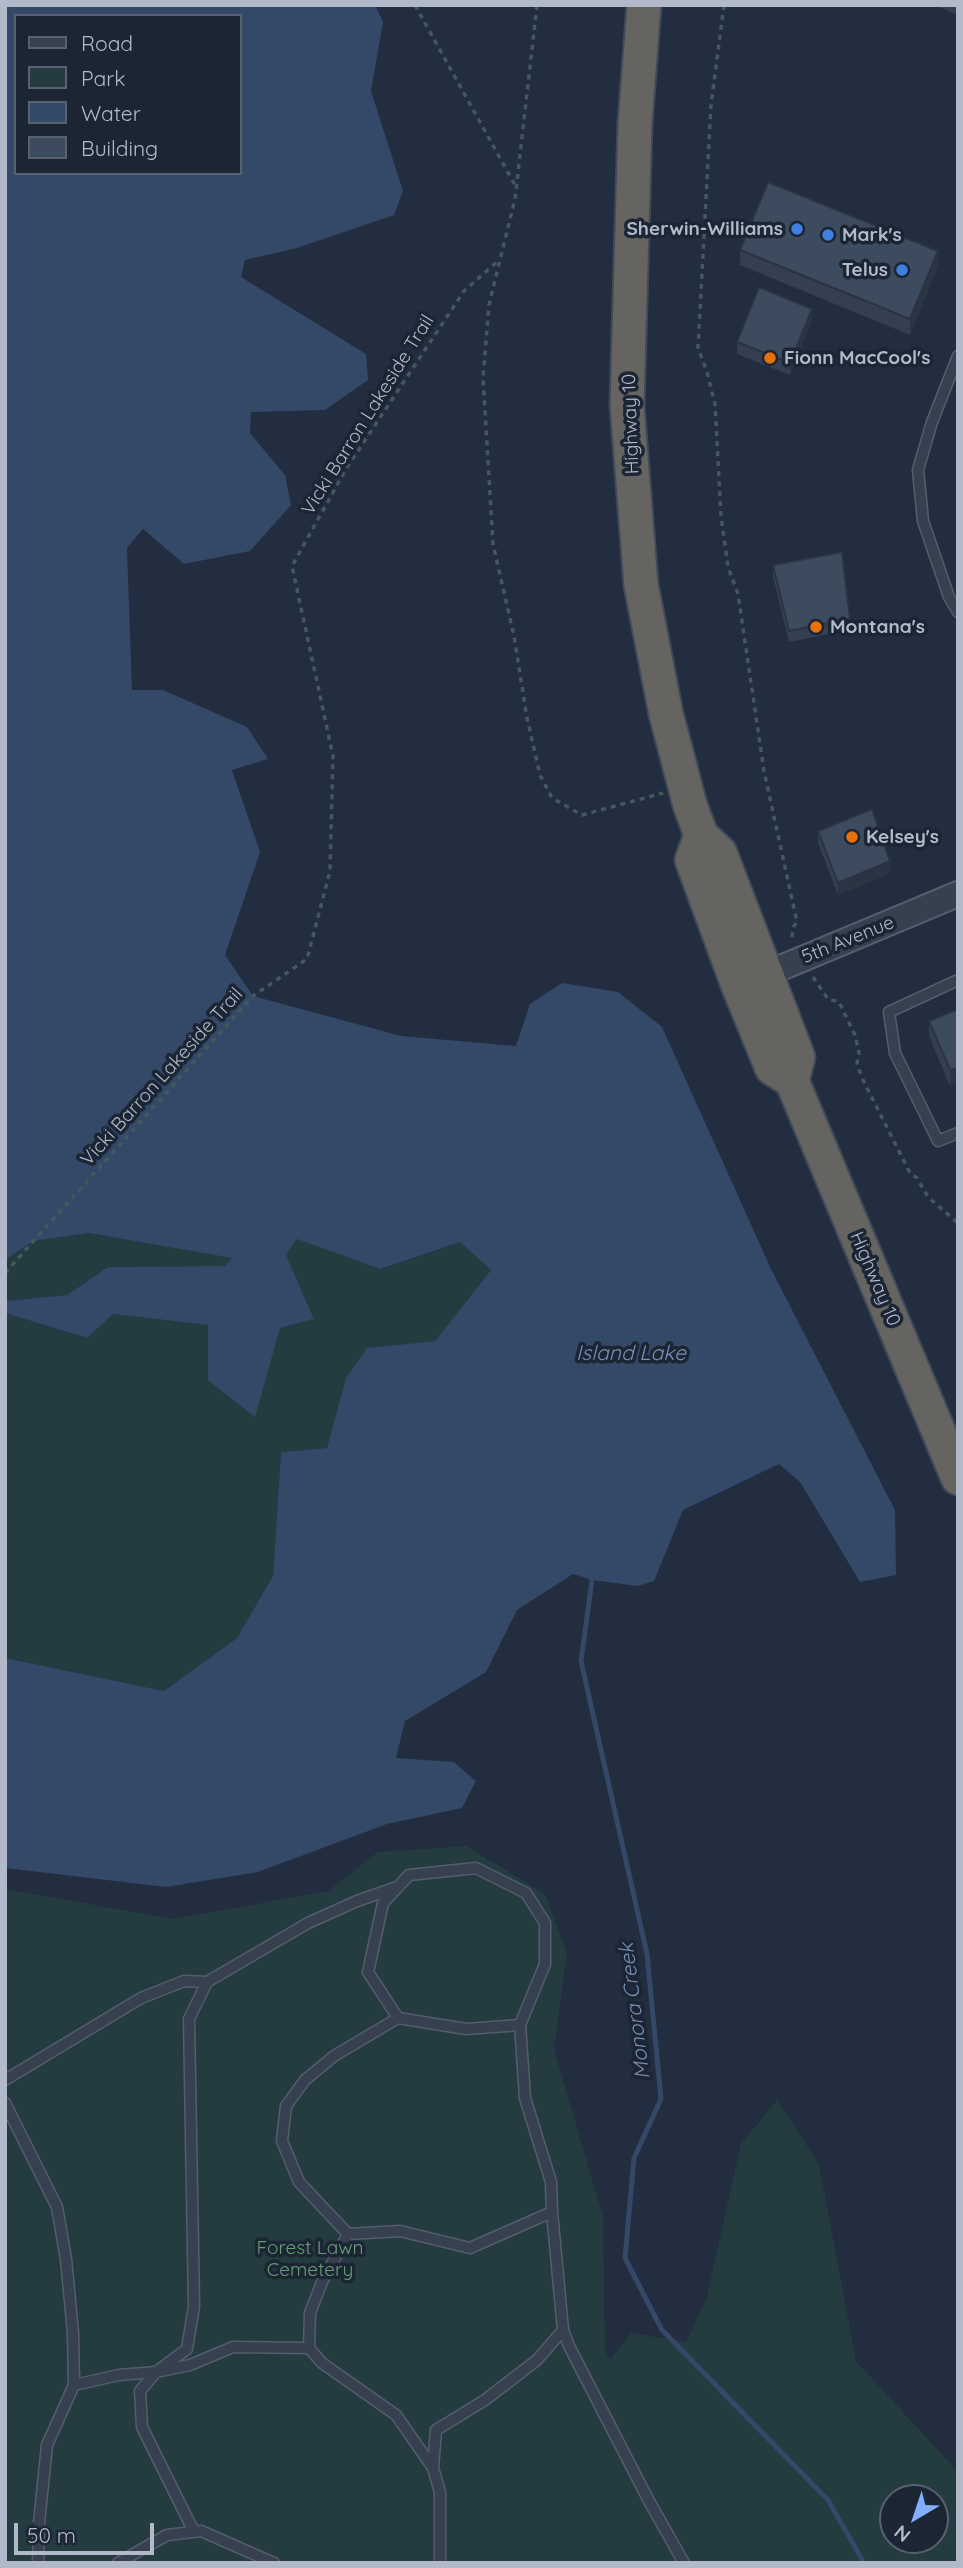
<!DOCTYPE html>
<html>
<head>
<meta charset="utf-8">
<style>
	body { margin:0 }
	#map { position:relative; width:963px; height:2568px; overflow:hidden; background:#222d3f; font-family:Quicksand,sans-serif }
	canvas { display:block }
	.frame { position:absolute; inset:0; border:7px solid #b2baca; pointer-events:none }
	.legend { position:absolute; left:14px; top:14px; width:228px; height:161px; box-sizing:border-box; background:#1b2534; border:2px solid #576170; margin:0; padding:9px 12px; list-style:none; font-size:21px; color:#b2baca }
	.legend li { display:flex; align-items:center; gap:14px; height:35px }
	.legend b { width:35px; border:2px solid #576170 }
	.north { position:absolute; left:879px; top:2484px; width:70px; height:70px; box-sizing:border-box; background:#1b2534; border:2px solid #576170; border-radius:50%; rotate:219deg; font-size:19px; font-weight:700; line-height:28px; text-align:center; color:#b2baca }
	.north::after { content:''; display:block; margin:auto; width:24px; height:32px; background:#82aeff; clip-path:polygon(50% 0,100% 100%,50% 72%,0 100%) }
	.scale { position:absolute; left:14px; top:2523px; width:140px; height:32px; box-sizing:border-box; border:4px solid #b2baca; border-top:0; padding-left:9px; font-size:21px; line-height:24px; white-space:nowrap; color:#b2baca; -webkit-text-stroke:5px #1b2534; paint-order:stroke }
</style>
</head>
<body>
<div id="map">
<canvas width="963" height="2568"></canvas>
<div class="frame"></div>
<ul class="legend">
<li><b style="height:9px;background:#36404f"></b>Road</li>
<li><b style="height:19px;background:#243c40"></b>Park</li>
<li><b style="height:19px;background:#344868"></b>Water</li>
<li><b style="height:19px;background:#3d4b5f"></b>Building</li>
</ul>
<div class="north">N</div>
<div class="scale">50 m</div>
</div>
<script>
const ctx = document.querySelector('canvas').getContext('2d');
ctx.lineJoin = 'round';
function fillPath(path, color) {
  ctx.fillStyle = color;
  ctx.fill(path, 'evenodd');
}
function toPath(rows) {
  const path = new Path2D();
  for (const r of rows) {
    path.moveTo(r[0], r[1]);
    for (let i = 2; i < r.length; i += 2) path.lineTo(r[i], r[i + 1]);
  }
  return path;
}
function stroke(path, color, width, dash) {
  ctx.strokeStyle = color;
  ctx.lineWidth = width;
  ctx.lineCap = dash ? 'butt' : 'round';
  ctx.setLineDash(dash || []);
  ctx.stroke(path);
}
function write(font, color, halo, rows, align = 'center') {
  ctx.font = font + ' Quicksand,sans-serif';
  ctx.lineWidth = 7;
  ctx.setLineDash([]);
  ctx.textBaseline = 'middle';
  ctx.strokeStyle = halo;
  ctx.fillStyle = color;
  for (const [text, x, y, turn = 0] of rows) {
    ctx.save();
    ctx.translate(x, y);
    ctx.rotate((+turn || 0) * Math.PI / 180);
    ctx.textAlign = isNaN(turn) ? turn : align;
    if (halo) ctx.strokeText(text, 0, 0);
    ctx.fillText(text, 0, 0);
    ctx.restore();
  }
}
const green = toPath([
	[89,1233,232,1257,225,1266,108,1267,67,1295,5,1301,5,1260,33,1241],
	[298,1238,380,1269,460,1242,491,1270,435,1341,367,1348,346,1378,327,1448,281,1452,273,1576,237,1638,164,1691,5,1658,5,1313,86,1338,113,1314,208,1325,209,1380,280,1328,314,1319,286,1255],
	[467,1846,545,1894,567,1953,554,2049,603,2217,605,2350,610,2360,631,2333,686,2342,706,2300,741,2144,777,2100,819,2164,856,2361,958,2472,958,2563,5,2563,5,1889,174,1919,328,1891,378,1852],
	[893,2498,935,2498,935,2540,893,2540]
]);
const water = toPath([
	[5,5,375,5,383,22,371,91,403,191,394,215,297,248,245,260,241,277,366,354,368,380,325,410,251,412,250,433,285,475,291,505,250,551,184,564,143,529,127,548,132,690,163,690,247,727,268,759,232,770,260,852,225,955,253,996,401,1036,516,1046,530,1004,562,983,618,992,662,1027,771,1269,895,1510,896,1575,860,1582,800,1482,779,1464,683,1510,654,1581,638,1586,592,1580,573,1574,517,1610,486,1672,405,1721,396,1758,454,1762,476,1781,462,1808,387,1824,258,1872,166,1887,5,1868,5,1658,164,1691,237,1638,273,1576,281,1452,327,1448,346,1378,367,1348,435,1341,491,1270,460,1242,380,1269,297,1239,286,1255,314,1319,280,1328,255,1417,208,1380,208,1325,113,1314,87,1338,5,1313,5,1301,67,1295,108,1267,225,1266,232,1258,89,1233,33,1241,5,1260],
	[16,16,240,16,240,173,16,173]
]);
const stream = toPath([
	[592,1580,581,1661,647,1954,661,2099,634,2158,625,2258,662,2330,828,2500,864,2563]
]);
const path = toPath([
	[415,5,515,185],
	[537,5,515,199,489,305,483,378,493,544,514,636,527,718,540,775,552,798,582,815,663,793],
	[724,5,711,105,698,348,707,372,715,404,721,516,728,567,738,594,764,771,797,922,794,926,791,941],
	[813,977,828,999,839,1002,855,1035,859,1053,857,1064,863,1080,910,1173,917,1178,928,1197,958,1223],
	[5,1273,253,996,307,959,330,871,333,756,292,566,346,469,464,291,498,261]
]);
const service = toPath([
	[958,356,932,422,918,470,923,521,949,597,958,612],
	[958,980,889,1012,895,1053,938,1141,958,1133],
	[398,2018,334,2056,305,2080,286,2106,282,2141,299,2182,348,2234,400,2231,470,2248,552,2212],
	[520,2025,466,2029,398,2018,368,1972,383,1903,409,1875,476,1868,526,1893,545,1923,545,1964,520,2025,525,2098,551,2182,552,2212,563,2330,569,2346,649,2501,684,2563],
	[5,2080,141,1998,184,1981,207,1982],
	[5,2103,57,2207,66,2259,73,2333,74,2385],
	[309,2348,322,2363,396,2415,433,2468],
	[194,2532,142,2427,140,2391,156,2372,187,2349,194,2306,189,2019,207,1982,308,1923,357,1901,397,1887],
	[38,2563,39,2523,47,2445,74,2385,119,2375,156,2372,190,2365,233,2347,309,2348,310,2313,322,2282,348,2234],
	[118,2563,167,2535,201,2531,274,2563],
	[440,2563,440,2492,433,2468,436,2430,485,2400,537,2360,563,2330]
]);
const tertiary = toPath([
	[752,980,958,894]
]);
const trunk = toPath([
	[644,5,635,123,627,405,641,585,666,714,690,805,701,835,720,853,798,1057,792,1081],
	[701,835,692,860,738,985,772,1068,792,1081,958,1478]
]);
const wall = toPath([
	[934,5,958,5,958,15],
	[740,250,938,266,910,335,740,265],
	[812,320,790,375,737,354,737,342],
	[773,565,850,619,850,630,789,642,773,577],
	[818,831,890,873,838,895,818,843],
	[958,1009,958,1083,950,1086,929,1036,929,1021]
]);
const shadedWall = toPath([
	[938,251,938,266,910,335,910,319],
	[812,309,812,320,790,375,790,363],
	[890,861,890,873,838,895,838,883],
	[958,1068,958,1083,950,1086,950,1070]
]);
const building = toPath([
	[768,182,938,251,910,319,740,250,768,182],
	[759,287,812,309,790,363,737,342,759,287],
	[842,552,850,619,789,631,773,565,842,552],
	[872,809,890,861,838,883,818,831,872,809],
	[958,1009,958,1068,950,1070,929,1021,958,1009]
]);
const markers = [
	[797,229,7,"#3f7fe0"],
	[828,235,7,"#3f7fe0"],
	[902,270,7,"#3f7fe0"],
	[770,358,7,"#e8710a"],
	[816,627,7,"#e8710a"],
	[852,837,7,"#e8710a"]
];
const poiNames = [
	["Sherwin-Williams",783,229,"right"],
	["Mark's",842,235],
	["Telus",888,270,"right"],
	["Fionn MacCool's",784,358],
	["Montana's",830,627],
	["Kelsey's",866,837]
];
const streetNames = [
	["Vicki Barron Lakeside Trail",368,415,-58],
	["Highway 10",631,424,-92],
	["5th Avenue",848,940,-22],
	["Vicki Barron Lakeside Trail",162,1077,-48],
	["Highway 10",875,1279,67]
];
const parkNames = [
	["Forest Lawn",310,2248],
	["Cemetery",310,2270]
];
const waterNames = [
	["Island Lake",631,1354],
	["Monora Creek",635,2011,-97]
];
fillPath(green, '#243c40');
fillPath(water, '#344868');
stroke(stream, '#344868', 5);
stroke(service, '#545d6d', 13);
stroke(tertiary, '#545d6d', 28);
stroke(trunk, '#414a5a', 37);
stroke(path, '#42595d', 3.5, [5, 5]);
stroke(service, '#36404f', 10);
stroke(tertiary, '#36404f', 24);
stroke(trunk, '#656460', 33);
fillPath(wall, '#344052');
fillPath(shadedWall, '#2b3442');
fillPath(building, '#3d4b5f');
stroke(building, '#2b3442', 2);
for (const [x, y, r, color] of markers) {
  const dot = new Path2D();
  dot.arc(x, y, r, 0, 2 * Math.PI);
  ctx.fillStyle = color;
  ctx.fill(dot);
  stroke(dot, '#1b2534', 2.5);
}
write('bold 19px', '#b2baca', '#1b2534', poiNames, 'left');
write('19px', '#b2baca', '#1b2534', streetNames);
write('19px', '#679d75', '#1b2534', parkNames);
write('italic 21px', '#778fb4', '#1b2534', waterNames);
</script>
</body>
</html>
